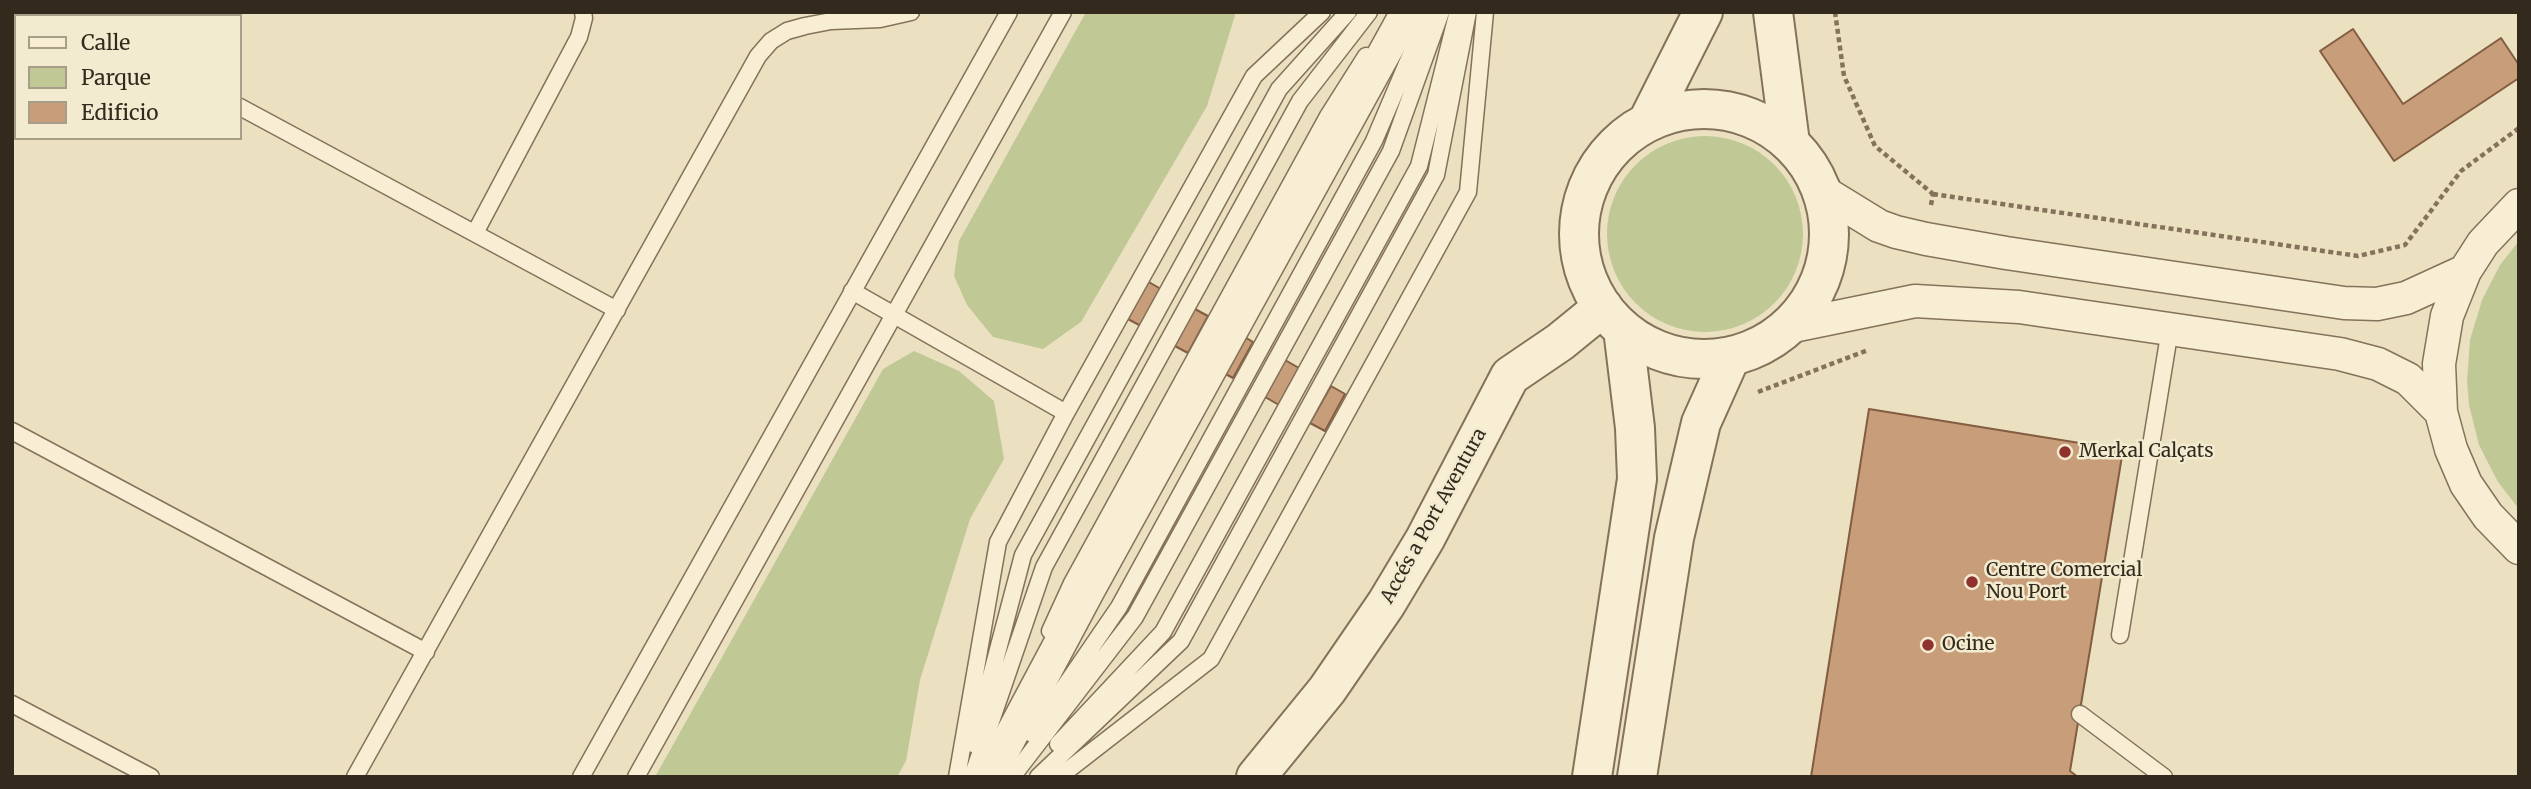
<!DOCTYPE html>
<html>
<head>
<meta charset="utf-8">
<style>
	body { margin:0 }
	#map { position:relative; width:2531px; height:789px; overflow:hidden; background:#ebe1c1; font-family:Merriweather,serif }
	canvas { display:block }
	.frame { position:absolute; inset:0; border:14px solid #34291d; pointer-events:none }
	.legend { position:absolute; left:14px; top:14px; width:228px; height:126px; box-sizing:border-box; background:#f3ebd0; border:2px solid #a79d88; margin:0; padding:9px 12px; list-style:none; font-size:21px; color:#34291d }
	.legend li { display:flex; align-items:center; gap:14px; height:35px }
	.legend b { width:35px; border:2px solid #a79d88 }
</style>
</head>
<body>
<div id="map">
<canvas width="2531" height="789"></canvas>
<div class="frame"></div>
<ul class="legend">
<li><b style="height:9px;background:#f7eed4"></b>Calle</li>
<li><b style="height:19px;background:#c0c896"></b>Parque</li>
<li><b style="height:19px;background:#c89d79"></b>Edificio</li>
</ul>
</div>
<script>
const ctx = document.querySelector('canvas').getContext('2d');
ctx.lineJoin = 'round';
function fillPath(path, color) {
  ctx.fillStyle = color;
  ctx.fill(path, 'evenodd');
}
function toPath(rows) {
  const path = new Path2D();
  for (const r of rows) {
    if (r.length === 3) {
      path.moveTo(r[0] + r[2], r[1]);
      path.arc(r[0], r[1], r[2], 0, 2 * Math.PI);
      continue;
    }
    path.moveTo(r[0], r[1]);
    for (let i = 2; i < r.length; i += 2) path.lineTo(r[i], r[i + 1]);
  }
  return path;
}
function stroke(path, color, width, dash) {
  ctx.strokeStyle = color;
  ctx.lineWidth = width;
  ctx.lineCap = dash ? 'butt' : 'round';
  ctx.setLineDash(dash || []);
  ctx.stroke(path);
}
function write(font, color, halo, rows, align = 'center') {
  ctx.font = font + ' Merriweather,serif';
  ctx.lineWidth = 5;
  ctx.setLineDash([]);
  ctx.textBaseline = 'middle';
  ctx.strokeStyle = halo;
  ctx.fillStyle = color;
  for (const [text, x, y, turn = 0] of rows) {
    ctx.save();
    ctx.translate(x, y);
    ctx.rotate((+turn || 0) * Math.PI / 180);
    ctx.textAlign = isNaN(turn) ? turn : align;
    if (halo) ctx.strokeText(text, 0, 0);
    ctx.fillText(text, 0, 0);
    ctx.restore();
  }
}
const green = toPath([
	[1086,12,1236,12,1207,106,1081,322,1043,349,993,337,967,305,954,276,959,241],
	[1705,234,98],
	[2519,241,2519,509,2498,482,2479,445,2469,405,2467,381,2470,340,2482,300,2500,265],
	[914,351,959,371,994,401,1004,459,970,519,920,680,906,761,897,777,655,777,883,369]
]);
const building = toPath([
	[2353,29,2403,104,2501,38,2519,65,2519,78,2394,161,2320,51,2353,29],
	[1147,281,1161,289,1141,326,1126,318,1147,281],
	[1193,308,1208,316,1188,353,1173,345,1193,308],
	[1238,333,1253,342,1233,378,1218,370,1238,333],
	[1285,360,1299,368,1279,405,1265,397,1285,360],
	[1331,386,1345,394,1325,431,1310,423,1331,386],
	[1869,409,2123,450,2070,771,2078,777,1811,777,1869,409]
]);
const path = toPath([
	[1835,12,1844,76,1875,146,1933,194],
	[1933,194,2358,256,2405,245,2461,171,2519,128],
	[1931,205,1933,194],
	[1758,392,1868,350]
]);
const service = toPath([
	[62,12,68,16],
	[240,107,617,310],
	[475,233,579,37,584,18,583,12],
	[852,291,1066,413],
	[12,431,426,652],
	[1050,631,1072,583,1328,116,1366,56],
	[2120,635,2170,329],
	[12,704,151,777],
	[2080,714,2164,777],
	[1032,734,1119,607,1374,141,1429,12],
	[973,744,1023,555,1279,89,1348,12],
	[1058,744,1163,632,1419,166,1457,15],
	[355,777,758,56,771,41,787,31,805,26,831,21,880,19,911,12],
	[581,777,1009,12],
	[636,777,1063,12],
	[957,777,998,542,1066,413,1254,76,1322,12],
	[972,777,1044,567,1300,101,1369,12],
	[1012,777,1135,617,1391,151,1441,12],
	[1038,777,1181,641,1436,175,1468,12],
	[1059,777,1211,659,1468,192,1485,12]
]);
const minor = toPath([
	[1822,191,1879,226,1896,232,1926,239,2006,253,2344,303,2377,304,2406,298,2465,271],
	[2519,205,2483,243,2465,271,2447,316,2439,364,2441,412,2451,449,2466,484,2488,516,2519,548],
	[1788,327,1915,301,2019,307,2340,354,2378,364,2408,379,2441,412],
	[989,777,1088,591,1407,12]
]);
const tertiary = toPath([
	[1773,12,1790,143],
	[1704,234,125],
	[1648,121,1703,12],
	[1256,777,1327,690,1386,604,1425,539,1510,376,1560,342,1603,307],
	[1592,777,1637,479,1635,428,1623,329],
	[1637,777,1674,538,1701,423,1731,356]
]);
const markers = [
	[2065,452,7,"#8f312d"],
	[1972,582,7,"#8f312d"],
	[1928,645,7,"#8f312d"]
];
const poiNames = [
	["Merkal Calçats",2079,452],
	["Centre Comercial",1986,571],
	["Nou Port",1986,593],
	["Ocine",1942,645]
];
const streetNames = [
	["Accés a Port Aventura",1434,516,-61]
];
fillPath(green, '#c0c896');
fillPath(building, '#c89d79');
stroke(building, '#825d41', 2);
stroke(service, '#84725a', 19);
stroke(minor, '#84725a', 35);
stroke(tertiary, '#84725a', 42);
stroke(path, '#84725a', 4.5, [5, 3.5]);
stroke(service, '#f7eed4', 16);
stroke(minor, '#f7eed4', 32);
stroke(tertiary, '#f7eed4', 38);
for (const [x, y, r, color] of markers) {
  const dot = new Path2D();
  dot.arc(x, y, r, 0, 2 * Math.PI);
  ctx.fillStyle = color;
  ctx.fill(dot);
  stroke(dot, '#f3ebd0', 2.5);
}
write('19px', '#34291d', '#f3ebd0', poiNames, 'left');
write('19px', '#34291d', '#f3ebd0', streetNames);
</script>
</body>
</html>
